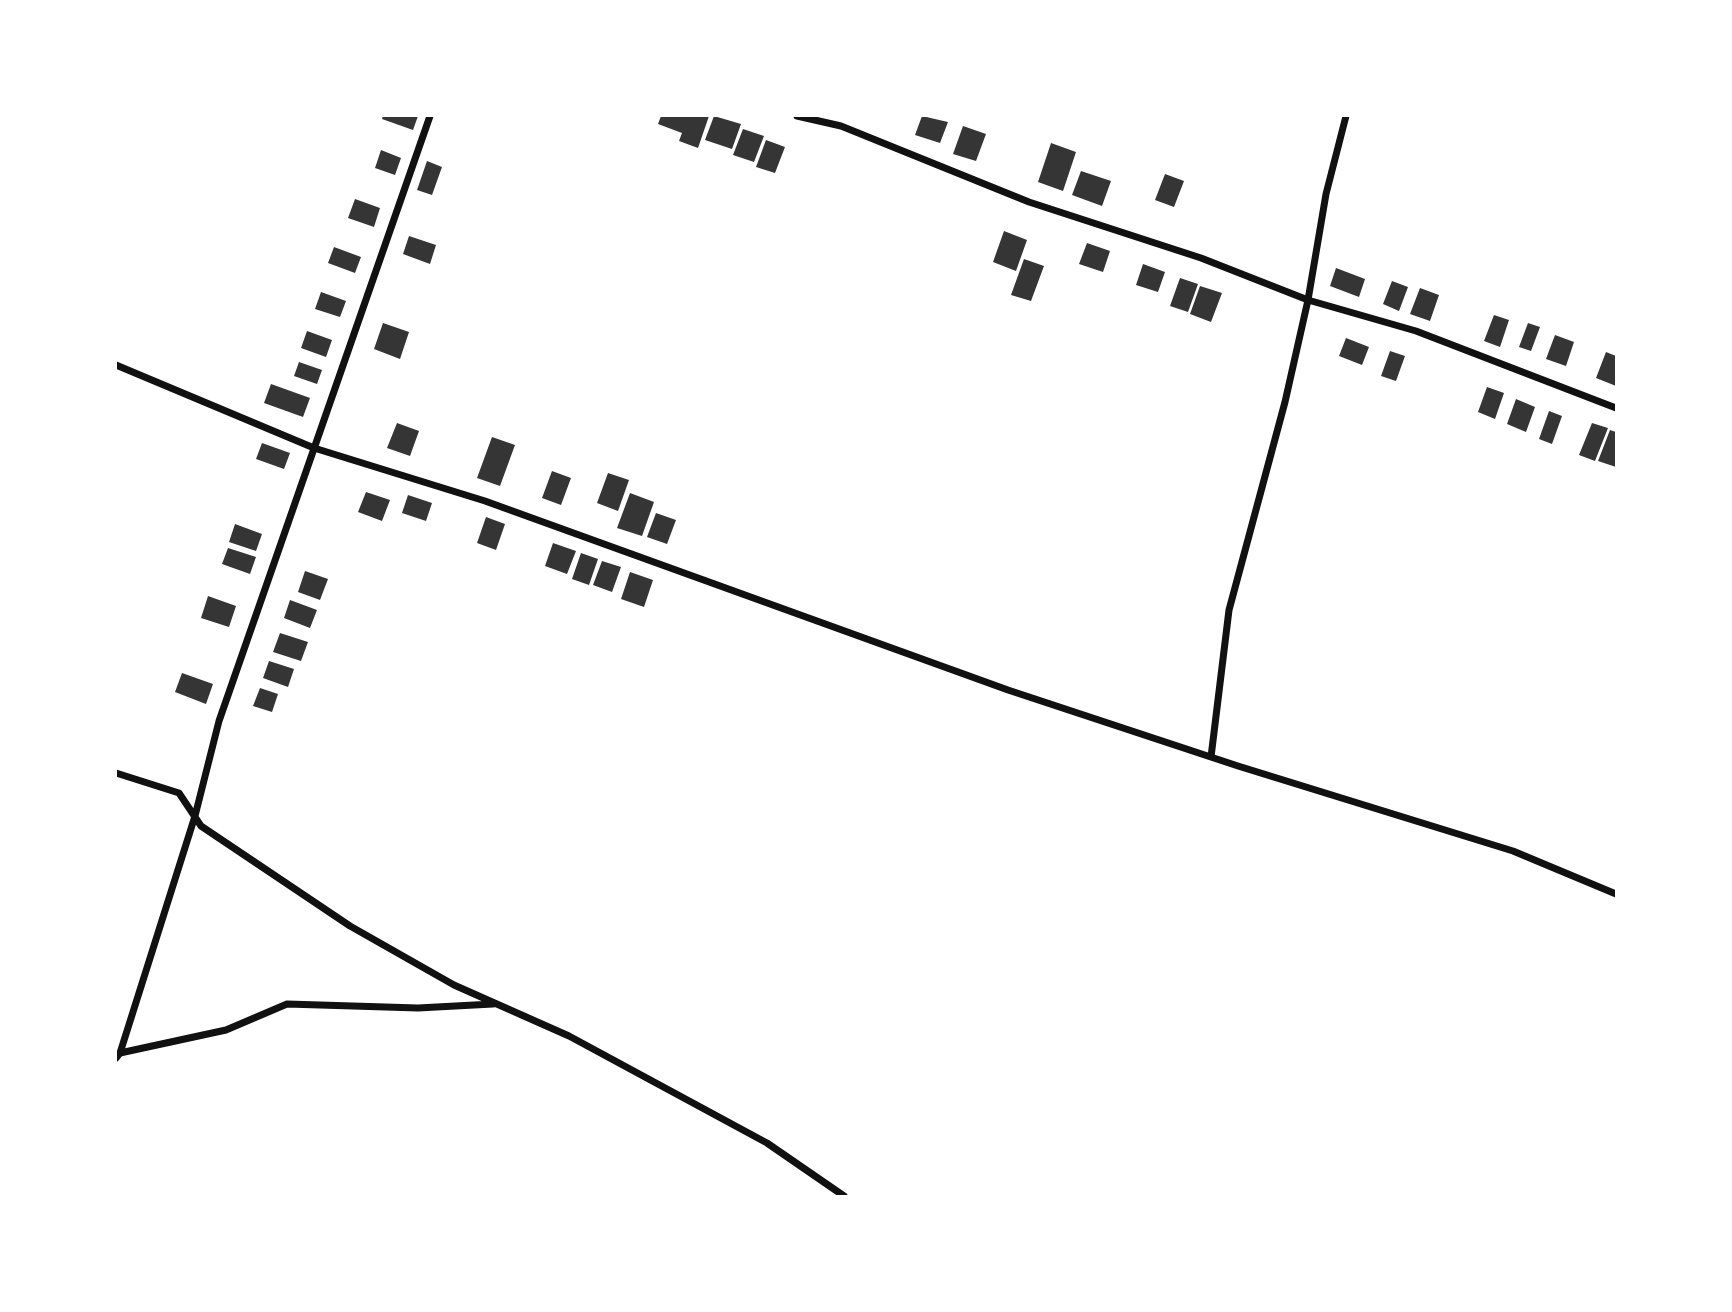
<!DOCTYPE html>
<html>
<head>
<meta charset="utf-8">
<style>
	body { margin:0 }
	#map { position:relative; width:1732px; height:1312px; overflow:hidden; background:#fff; font-family:Montserrat,sans-serif }
	canvas { display:block }
	.frame { position:absolute; inset:0; border:117px solid #fff; pointer-events:none }
</style>
</head>
<body>
<div id="map">
<canvas width="1732" height="1312"></canvas>
<div class="frame"></div>
</div>
<script>
const ctx = document.querySelector('canvas').getContext('2d');
ctx.lineJoin = 'round';
function fillPath(path, color) {
  ctx.fillStyle = color;
  ctx.fill(path, 'evenodd');
}
function toPath(rows) {
  const path = new Path2D();
  for (const r of rows) {
    path.moveTo(r[0], r[1]);
    for (let i = 2; i < r.length; i += 2) path.lineTo(r[i], r[i + 1]);
  }
  return path;
}
function stroke(path, color, width, dash) {
  ctx.strokeStyle = color;
  ctx.lineWidth = width;
  ctx.lineCap = dash ? 'butt' : 'round';
  ctx.setLineDash(dash || []);
  ctx.stroke(path);
}
const building = toPath([
	[383,116,418,116,413,130,382,119],
	[661,116,709,116,698,148,679,141,682,133,658,124],
	[714,116,741,124,732,149,705,140],
	[922,116,948,122,940,143,915,135],
	[963,126,986,134,976,161,953,154],
	[743,129,764,136,754,162,733,155],
	[766,140,785,147,775,173,756,167],
	[1051,143,1076,152,1063,191,1038,182],
	[381,150,401,158,395,175,375,168],
	[427,161,442,167,432,195,417,190],
	[1081,171,1111,181,1102,206,1072,195],
	[1165,174,1184,181,1174,207,1155,200],
	[355,199,380,208,374,227,348,218],
	[1004,231,1027,240,1016,271,993,262],
	[409,236,436,245,430,264,403,254],
	[1087,243,1110,251,1103,272,1079,264],
	[334,247,361,257,355,273,328,263],
	[1024,259,1044,266,1031,301,1011,295],
	[1143,264,1165,272,1158,292,1136,285],
	[1336,268,1365,279,1359,297,1330,286],
	[1180,278,1198,284,1188,312,1170,306],
	[1392,281,1408,287,1399,311,1383,304],
	[1200,286,1222,293,1211,322,1190,314],
	[1420,288,1439,295,1430,321,1410,314],
	[321,292,346,301,340,317,315,309],
	[1494,315,1509,320,1500,347,1484,341],
	[383,323,409,332,400,359,374,349],
	[1528,323,1540,327,1531,351,1519,347],
	[307,331,332,340,326,357,301,348],
	[1555,335,1574,342,1566,366,1546,359],
	[1346,338,1369,347,1362,365,1339,356],
	[1390,351,1405,356,1396,381,1381,376],
	[1606,352,1616,356,1616,386,1596,378],
	[299,362,322,370,317,384,294,376],
	[271,384,310,398,303,417,264,403],
	[1487,387,1504,393,1495,419,1478,412],
	[1516,399,1535,407,1526,432,1507,424],
	[1549,411,1562,416,1552,444,1539,439],
	[397,423,419,431,410,456,387,448],
	[1592,423,1608,428,1595,461,1579,455],
	[1610,430,1616,432,1616,467,1598,461],
	[492,437,515,445,500,486,477,478],
	[262,443,290,453,284,469,256,459],
	[552,471,571,478,561,505,542,498],
	[608,473,629,480,618,511,597,503],
	[366,492,390,500,382,521,358,512],
	[630,493,654,502,642,536,617,528],
	[408,495,432,503,426,521,402,513],
	[656,513,676,520,667,544,647,537],
	[486,517,505,524,496,550,477,543],
	[235,524,262,534,256,551,229,542],
	[553,543,576,551,567,574,545,566],
	[228,548,256,557,250,574,222,564],
	[581,553,598,559,589,585,572,579],
	[602,561,621,567,612,592,593,585],
	[305,571,328,579,320,600,298,592],
	[630,572,653,580,644,607,621,599],
	[208,596,236,606,229,627,201,618],
	[290,600,317,610,310,628,284,618],
	[280,633,308,642,301,661,273,652],
	[269,661,294,669,288,687,263,678],
	[182,673,213,684,206,704,175,692],
	[260,688,278,694,272,712,253,706]
]);
const minor = toPath([
	[797,116,841,126,1029,202,1201,258,1308,300,1416,331,1616,408],
	[116,365,314,448,485,501,1008,690,1238,766,1513,851,1616,894],
	[1211,757,1229,610,1285,402,1308,300,1326,194,1346,116],
	[116,773,179,793,201,826,350,926,454,985,569,1036,767,1143,844,1196],
	[120,1053,195,816,219,721,430,116],
	[116,1058,120,1053,226,1030,287,1004,418,1008,493,1004]
]);
fillPath(building, '#353535');
stroke(minor, '#111', 7);
</script>
</body>
</html>
